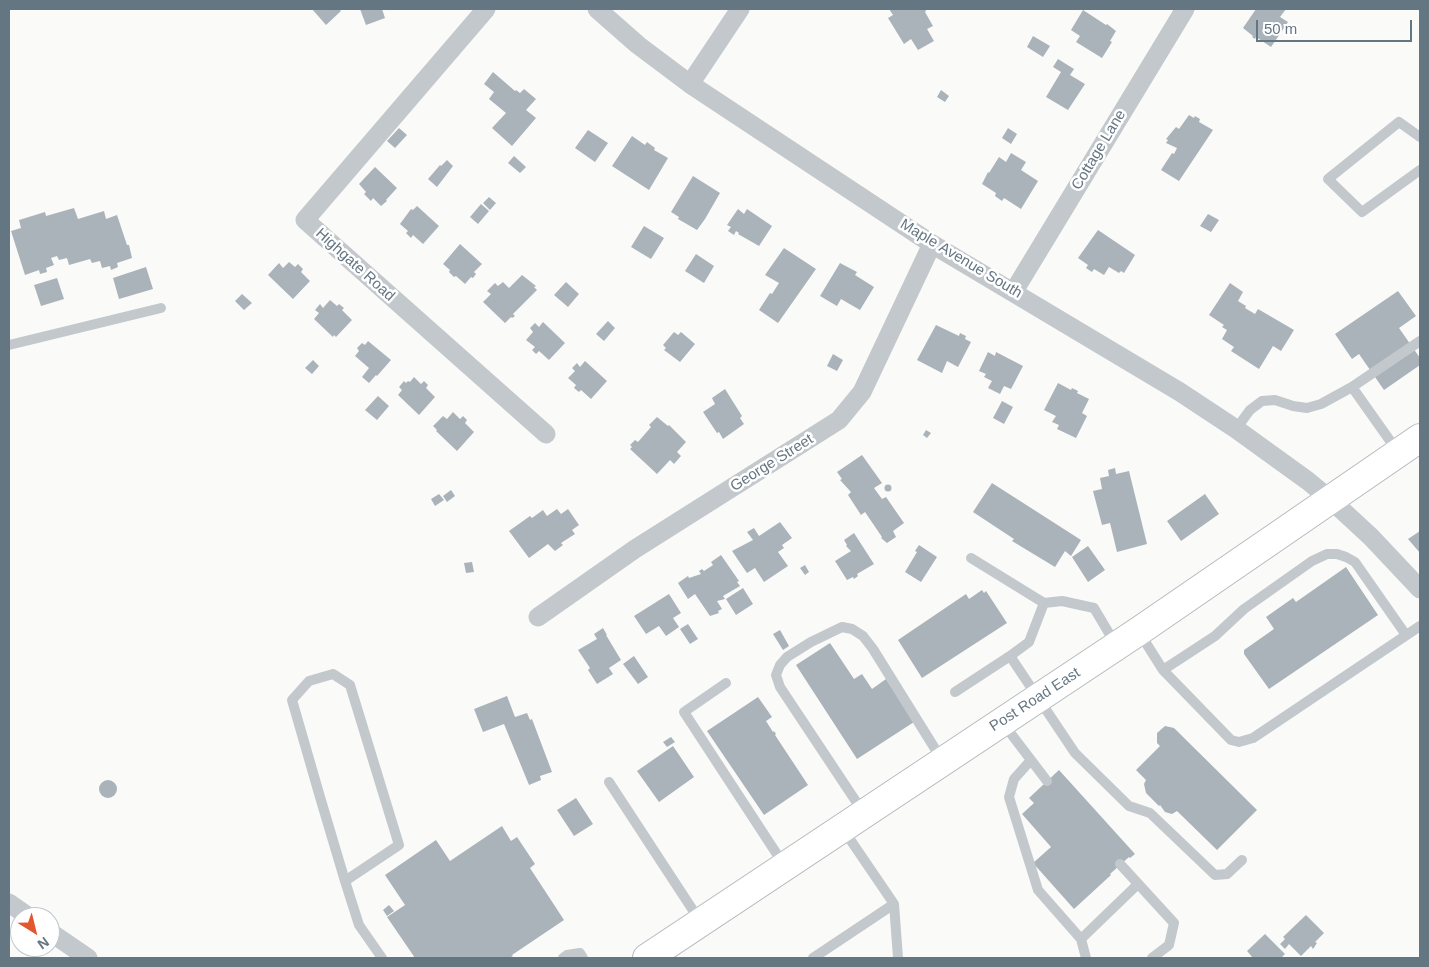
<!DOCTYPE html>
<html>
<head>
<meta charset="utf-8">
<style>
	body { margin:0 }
	#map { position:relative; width:1429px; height:967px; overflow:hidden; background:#fafaf8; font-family:Helvetica,sans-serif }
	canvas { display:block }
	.frame { position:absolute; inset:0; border:10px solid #657683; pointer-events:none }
	.north { position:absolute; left:10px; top:907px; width:50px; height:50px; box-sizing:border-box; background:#fff; border:1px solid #c1c8cd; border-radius:50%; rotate:144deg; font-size:14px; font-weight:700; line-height:20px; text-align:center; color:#657683 }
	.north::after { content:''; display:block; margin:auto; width:18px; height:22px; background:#e4572e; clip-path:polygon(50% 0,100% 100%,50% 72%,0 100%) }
	.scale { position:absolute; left:1256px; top:20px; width:156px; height:22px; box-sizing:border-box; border:2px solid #657683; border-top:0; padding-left:6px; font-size:15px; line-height:18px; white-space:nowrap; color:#657683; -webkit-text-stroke:4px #fff; paint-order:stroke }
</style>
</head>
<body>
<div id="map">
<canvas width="1429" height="967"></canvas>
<div class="frame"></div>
<div class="north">N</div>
<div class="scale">50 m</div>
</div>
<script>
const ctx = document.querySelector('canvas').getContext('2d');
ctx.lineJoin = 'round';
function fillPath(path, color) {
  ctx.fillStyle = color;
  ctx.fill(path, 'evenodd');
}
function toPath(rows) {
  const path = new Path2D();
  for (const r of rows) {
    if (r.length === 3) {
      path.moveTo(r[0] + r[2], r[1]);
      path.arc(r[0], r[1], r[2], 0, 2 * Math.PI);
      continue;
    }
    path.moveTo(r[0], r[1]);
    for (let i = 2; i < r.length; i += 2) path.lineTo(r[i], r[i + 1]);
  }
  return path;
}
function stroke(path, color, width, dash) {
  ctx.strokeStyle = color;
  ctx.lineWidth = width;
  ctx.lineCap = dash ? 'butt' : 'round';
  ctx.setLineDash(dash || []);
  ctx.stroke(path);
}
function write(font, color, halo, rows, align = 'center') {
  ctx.font = font + ' Helvetica,sans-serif';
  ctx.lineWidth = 5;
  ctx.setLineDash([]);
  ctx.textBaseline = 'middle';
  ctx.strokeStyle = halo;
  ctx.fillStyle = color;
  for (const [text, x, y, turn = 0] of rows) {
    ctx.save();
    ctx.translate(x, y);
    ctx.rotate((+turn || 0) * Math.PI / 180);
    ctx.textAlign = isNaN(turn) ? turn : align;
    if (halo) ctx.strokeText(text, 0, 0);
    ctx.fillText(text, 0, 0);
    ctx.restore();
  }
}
const building = toPath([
	[312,9,339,9,341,11,326,25],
	[360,9,382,9,385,18,366,25],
	[889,9,925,9,926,11,925,12,933,26,927,29,934,41,918,50,911,39,904,44,888,18,893,15],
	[1256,9,1286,9,1280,17,1288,22,1271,47,1256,37,1255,39,1252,37,1253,36,1243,28],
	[1083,10,1106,25,1107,24,1116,31,1110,41,1112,42,1102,58,1076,42,1080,36,1071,30],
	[1033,36,1050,46,1043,57,1027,47],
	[1058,59,1074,69,1070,75,1085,84,1068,110,1046,97,1061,72,1053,67],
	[493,72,515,91,516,90,520,93,524,89,536,99,526,110,536,118,512,146,492,128,506,113,489,99,494,92,484,84],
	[941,90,949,96,945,102,937,97],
	[1189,115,1194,118,1195,116,1200,119,1199,122,1213,130,1179,181,1161,170,1172,153,1174,154,1177,148,1166,143,1168,140,1166,139,1176,127,1179,129],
	[399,128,407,135,395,148,387,141],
	[1008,128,1017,134,1011,144,1002,138],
	[588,130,608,143,595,162,575,148],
	[632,136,645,145,647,142,655,148,654,150,668,158,649,190,612,166],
	[1011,153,1026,162,1021,170,1038,181,1021,209,1004,198,1002,201,995,196,996,193,982,184,988,172,989,173,999,157,1006,162],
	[514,156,526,167,520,173,508,163],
	[447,160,453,166,437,187,428,179,440,165,441,166],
	[375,167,397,188,386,200,387,201,381,206,373,198,371,201,364,194,366,192,359,184],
	[693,176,720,193,705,219,697,230,678,219,679,217,671,212],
	[489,197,496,203,490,210,483,203],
	[481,204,489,211,478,224,470,217],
	[417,206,439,226,423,244,413,235,411,238,406,233,408,231,400,224,411,209,413,210],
	[74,208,78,219,104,211,106,219,117,215,127,245,129,245,132,258,117,263,118,267,111,270,110,266,102,268,100,261,92,263,90,259,69,265,67,258,59,260,57,256,51,258,54,265,46,268,47,272,40,274,39,270,25,275,11,231,21,228,19,220,45,212,46,216],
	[738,209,744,214,747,209,772,226,759,246,738,234,739,233,736,231,734,235,728,231,731,227,727,225],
	[1208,214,1219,220,1211,232,1200,226],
	[644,226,664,238,651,259,631,247],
	[1098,230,1135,255,1124,273,1121,271,1119,273,1109,267,1104,275,1094,269,1092,272,1086,268,1088,265,1078,258],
	[460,244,482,264,474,272,476,274,473,278,471,277,465,284,456,276,454,277,449,272,450,270,443,264],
	[784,248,816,269,778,323,759,310,770,293,772,294,779,283,765,275],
	[696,254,714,266,704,283,685,271],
	[289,262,295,267,298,264,303,269,301,272,310,281,293,299,268,275,279,263,283,268],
	[840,263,857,272,855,275,874,287,860,310,841,299,837,306,820,296],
	[146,267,153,289,119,299,113,278],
	[522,275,536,286,534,287,537,290,513,314,515,316,512,318,511,317,505,323,483,302,491,294,487,291,495,283,498,286,503,282,509,288],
	[57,278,64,299,41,306,34,285],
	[566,282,579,294,568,307,554,295],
	[1230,283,1243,292,1238,301,1246,306,1245,308,1255,314,1258,309,1294,330,1281,351,1273,346,1259,369,1231,351,1234,347,1222,339,1227,330,1222,327,1224,325,1209,315],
	[1398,291,1416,316,1399,328,1420,358,1420,365,1384,390,1359,354,1352,359,1335,334],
	[242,294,252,303,244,310,235,301],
	[330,300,337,306,339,304,344,308,342,310,352,320,336,337,334,335,333,337,314,319,319,313,315,310,320,304,323,308],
	[608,321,615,328,604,341,596,334],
	[543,322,565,343,549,360,539,351,536,354,532,350,535,347,526,340,533,332,530,328,535,323,539,327],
	[936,325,959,336,960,333,966,336,965,339,971,342,958,367,947,361,942,373,917,360],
	[674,332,678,335,681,332,695,344,680,362,664,350,666,348,663,345],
	[368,341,391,360,377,376,376,375,369,383,362,377,369,368,355,356,359,351,357,348,362,343,365,345],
	[988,352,995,356,996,352,1023,366,1011,389,1004,386,1000,394,988,388,992,381,984,377,986,374,979,371],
	[833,354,843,360,837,371,827,366],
	[313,360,319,366,312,374,305,368],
	[585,361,607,381,591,399,581,390,579,392,574,388,576,385,568,378,575,371,572,368,577,363,580,367],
	[414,377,421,384,424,381,428,385,426,388,435,397,419,415,398,395,402,390,399,387,404,381,406,383,408,381,410,382],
	[1058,383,1071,390,1072,388,1078,391,1077,393,1089,399,1082,413,1087,416,1076,438,1057,429,1059,425,1052,422,1056,416,1044,410],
	[725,389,742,416,740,418,744,424,723,439,719,432,717,433,703,412,715,404,712,398],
	[378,396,389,406,377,420,365,410],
	[1002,401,1013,407,1004,424,993,418],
	[453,412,460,419,463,416,467,420,465,423,474,432,457,451,436,431,437,430,433,426,443,416,447,419],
	[657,417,668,426,669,425,686,442,677,452,681,456,674,464,670,460,657,474,630,449,632,447,630,445,635,440,638,442,651,427,649,425],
	[926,430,931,433,927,438,923,435],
	[862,455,882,483,874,488,882,499,886,497,904,523,893,531,896,537,887,543,881,538,882,537,865,512,861,515,848,495,851,492,840,480,842,479,837,472],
	[1115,468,1116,474,1129,471,1147,544,1117,552,1110,523,1102,525,1093,491,1102,489,1100,478,1109,476,1108,470],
	[992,483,1081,540,1071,556,1065,551,1055,567,1012,541,1014,539,973,512],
	[888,488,3.5],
	[451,490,455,496,447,502,443,496],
	[439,494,444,500,435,506,431,499],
	[1205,494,1219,514,1181,541,1167,521],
	[557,509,561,514,568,509,579,525,572,530,575,534,561,543,563,545,555,551,548,544,529,558,509,531,530,516,532,518,543,510,547,516],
	[780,522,792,538,782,545,784,548,778,552,788,566,764,582,755,568,747,573,732,551,753,540,747,532,754,528,759,536],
	[1420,531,1420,553,1408,539],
	[854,533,874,564,857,574,858,576,854,579,853,577,847,580,835,561,851,551,846,546,847,545,844,540],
	[919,545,937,557,921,582,905,572,917,552,915,551],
	[1088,546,1105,570,1088,582,1072,557],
	[721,555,739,581,737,582,740,586,723,596,725,599,717,601,722,609,718,611,719,613,710,616,695,594,688,599,678,583,688,576,689,578,701,574,699,571,702,569,704,571,713,565,711,562],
	[472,562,474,572,466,573,464,563],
	[805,565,809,572,805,575,800,568],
	[1346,567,1378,615,1269,689,1244,654,1244,650,1274,629,1266,617,1293,598,1296,602],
	[743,588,753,604,736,615,726,599],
	[982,590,984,593,986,591,1007,623,922,678,898,640,966,594,969,599],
	[669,594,681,613,673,618,679,627,666,636,659,626,646,634,634,616],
	[688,624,698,639,690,644,680,629],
	[603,628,607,635,606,635,621,660,609,668,613,674,597,684,588,670,590,668,578,650,597,639,594,634],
	[780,630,789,646,783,650,773,634],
	[830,643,854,679,862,674,872,689,886,679,914,722,857,759,796,665],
	[634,656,648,677,638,684,623,664],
	[507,696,515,717,527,713,530,720,532,719,552,772,540,776,541,780,529,785,504,724,483,732,474,709],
	[758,697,772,717,766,721,773,732,774,731,776,734,775,735,808,785,764,815,707,731],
	[1165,726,1174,728,1257,810,1217,850,1177,811,1172,814,1165,812,1160,805,1159,806,1146,793,1144,784,1146,780,1136,770,1160,746,1157,743,1157,733],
	[671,737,675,742,667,747,663,742],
	[673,746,694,777,659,802,637,771],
	[1059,770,1135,854,1130,858,1129,857,1110,874,1111,875,1074,909,1033,863,1051,847,1022,814,1034,803,1029,798],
	[108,789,9],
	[576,798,593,824,574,836,557,810],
	[502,826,511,841,517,837,535,864,530,868,564,920,512,955,513,956,509,958,415,958,387,917,405,905,385,875,436,840,450,861],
	[389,905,394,911,387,916,383,910],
	[1306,915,1324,933,1315,942,1317,943,1313,949,1311,946,1301,956,1289,944,1285,949,1280,944,1285,939,1283,937],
	[1265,934,1285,954,1281,958,1253,958,1247,951]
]);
const lane = toPath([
	[1420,137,1399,122,1328,179,1362,212,1420,170],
	[9,345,161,308],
	[1352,387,1398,452],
	[1236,429,1250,410,1262,401,1275,400,1293,406,1307,408,1321,404,1352,387,1420,341],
	[971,558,1044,603,1062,601,1094,608,1116,645],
	[1139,632,1163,670,1231,740,1239,742,1253,738,1420,626],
	[1010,656,1075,753,1129,806,1150,813,1215,875,1227,874,1242,860],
	[1163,670,1215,636,1244,609,1312,561,1327,554,1337,554,1346,557,1355,562,1406,635],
	[726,683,684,712,784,865],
	[955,692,1010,656,1029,642,1044,603],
	[1002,722,1047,781],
	[1031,760,1014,779,1009,797,1038,890,1081,939,1138,884],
	[609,782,700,921],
	[863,812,780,687,776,675,780,665,787,657,811,642,842,627,852,629,863,636,873,649,942,760],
	[1120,864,1174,923,1169,945,1152,958],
	[345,881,399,845,350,685,333,674,309,681,292,700,320,797,345,881,359,925,382,958],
	[894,904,898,958],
	[1081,939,1086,958],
	[563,958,567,955,580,953,583,958],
	[813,958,894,904,843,829]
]);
const street = toPath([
	[486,9,305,220,546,434],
	[597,9,638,45,690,84,932,244,1180,392,1236,429,1308,481,1331,500,1371,537,1420,589],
	[690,84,740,9],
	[1014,291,1185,9],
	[538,617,635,549,839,420,862,392,932,244],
	[9,903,29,917],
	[50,932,88,958]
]);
const primary = toPath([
	[647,958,1139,631,1420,438]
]);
const streetNames = [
	["Cottage Lane",1099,150,-59],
	["Maple Avenue South",961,259,31],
	["Highgate Road",355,265,42],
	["George Street",772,463,-32],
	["Post Road East",1035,700,-33]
];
fillPath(building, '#aab3b9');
stroke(primary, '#b5babe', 30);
stroke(lane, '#c3c8cc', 10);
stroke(street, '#c3c8cc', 19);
stroke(primary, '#fff', 28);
write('15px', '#657683', '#fff', streetNames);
</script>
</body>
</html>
